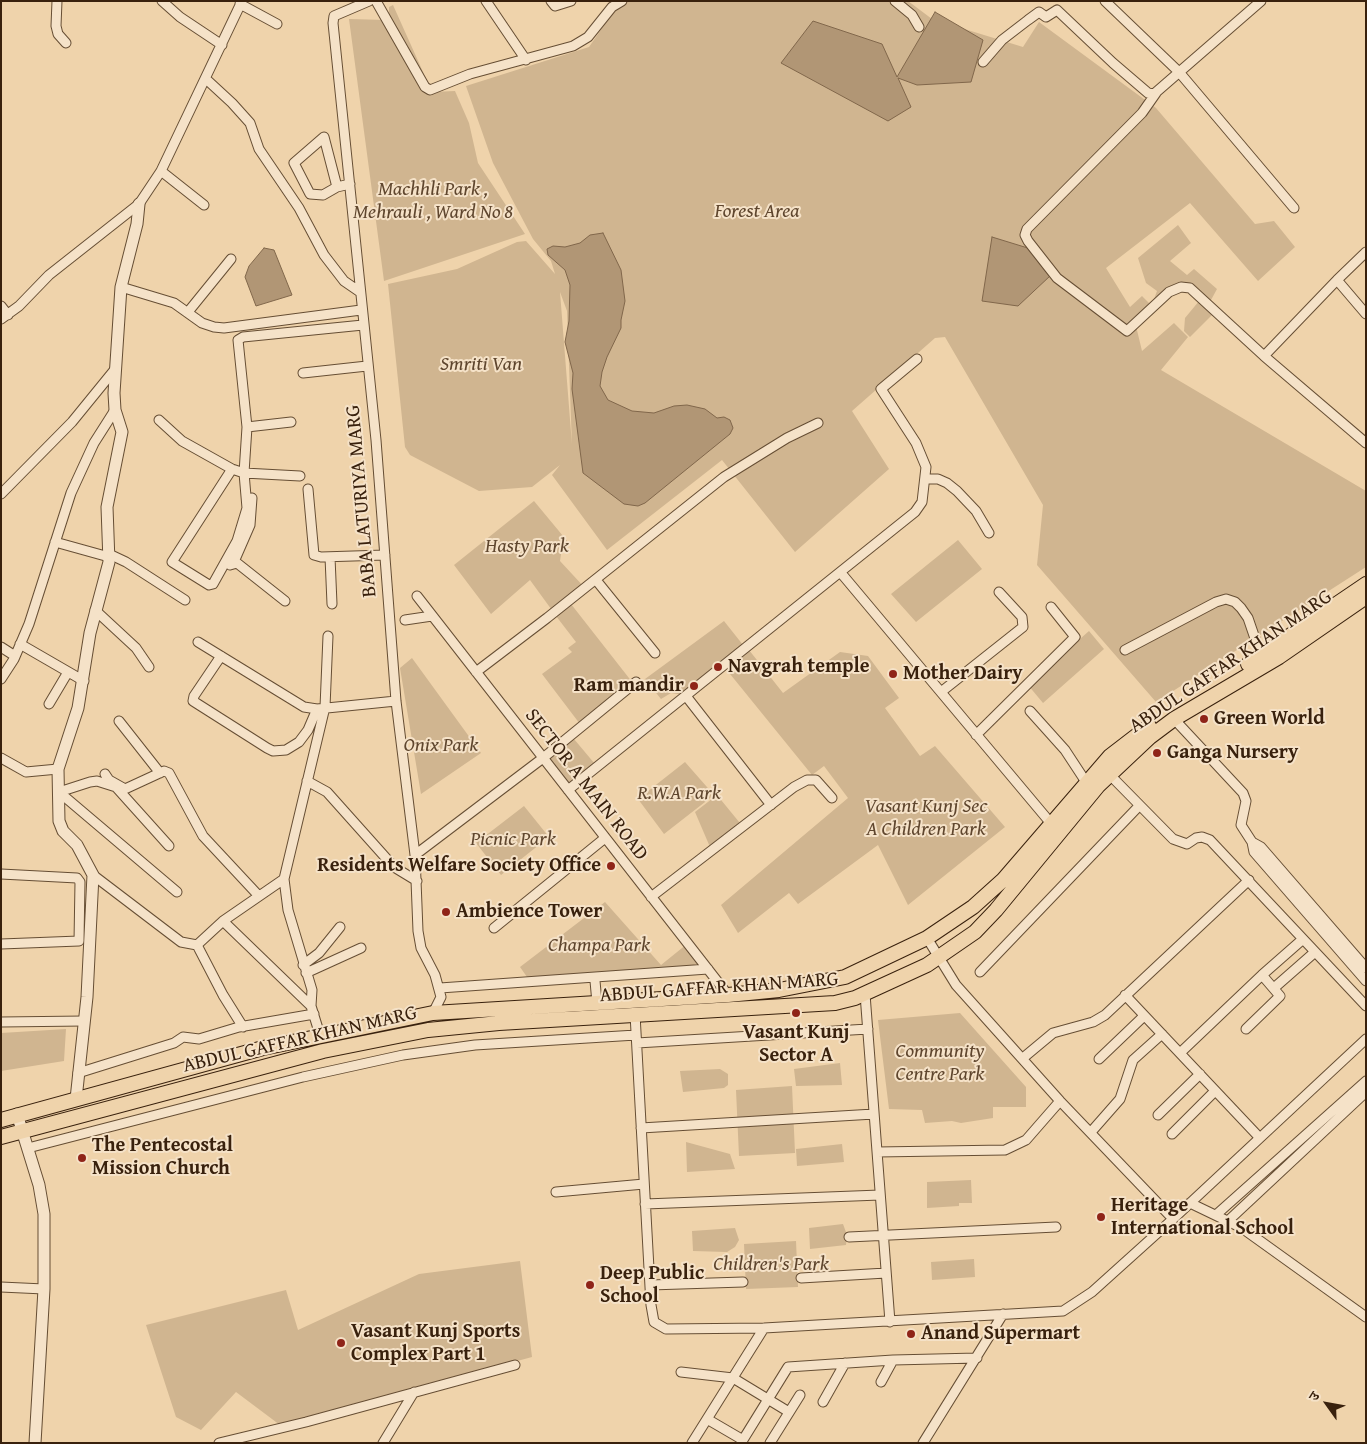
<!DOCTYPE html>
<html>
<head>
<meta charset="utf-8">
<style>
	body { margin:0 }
	#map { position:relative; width:1367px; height:1444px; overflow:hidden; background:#efd3ab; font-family:"Gentium Book Plus","Noto Serif Devanagari",serif }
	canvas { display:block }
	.frame { position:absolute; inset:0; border:2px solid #39210d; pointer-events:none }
	.north { position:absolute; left:1302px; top:1379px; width:50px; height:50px; -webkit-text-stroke:4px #f5e2c8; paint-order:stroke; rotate:302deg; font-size:14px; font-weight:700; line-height:20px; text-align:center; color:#39210d }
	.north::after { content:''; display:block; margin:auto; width:18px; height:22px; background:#39210d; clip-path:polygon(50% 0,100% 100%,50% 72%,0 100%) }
</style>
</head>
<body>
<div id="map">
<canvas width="1367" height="1444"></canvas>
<div class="frame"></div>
<div class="north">उ</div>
</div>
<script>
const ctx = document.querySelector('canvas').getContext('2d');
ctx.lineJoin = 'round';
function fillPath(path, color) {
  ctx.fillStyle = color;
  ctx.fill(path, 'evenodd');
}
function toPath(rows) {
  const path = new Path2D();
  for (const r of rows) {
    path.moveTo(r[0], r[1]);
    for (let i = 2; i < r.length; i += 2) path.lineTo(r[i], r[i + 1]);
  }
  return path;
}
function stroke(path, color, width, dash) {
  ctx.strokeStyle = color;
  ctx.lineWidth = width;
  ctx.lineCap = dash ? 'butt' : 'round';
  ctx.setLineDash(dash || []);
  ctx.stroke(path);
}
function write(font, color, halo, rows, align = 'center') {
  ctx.font = font + ' "Gentium Book Plus",serif';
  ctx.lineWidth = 4;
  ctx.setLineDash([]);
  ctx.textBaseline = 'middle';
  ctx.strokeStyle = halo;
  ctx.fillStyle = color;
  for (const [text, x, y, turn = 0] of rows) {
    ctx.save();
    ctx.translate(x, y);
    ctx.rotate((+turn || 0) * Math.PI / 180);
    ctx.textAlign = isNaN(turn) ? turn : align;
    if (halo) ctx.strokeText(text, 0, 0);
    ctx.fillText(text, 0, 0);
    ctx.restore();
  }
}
const green = toPath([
	[630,1,908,1,932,19,1023,47,1039,22,1156,108,1255,224,1274,221,1295,247,1258,281,1190,203,1106,268,1130,307,1142,296,1155,309,1136,326,1142,351,1174,323,1188,337,1161,370,1366,491,1366,567,1156,702,1037,565,1043,505,945,337,935,338,852,411,889,469,795,552,722,460,607,550,552,475,560,465,532,487,479,491,410,455,405,447,388,284,457,269,517,242,526,241,555,274,551,261,533,239,493,163,466,86,589,47,616,8],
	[560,292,567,311,572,446,572,445],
	[393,5,432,92,455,91,469,123,478,163,525,234,384,281,349,19,386,20,389,15,389,7],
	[1178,225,1191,243,1170,261,1187,275,1194,269,1217,289,1211,300,1213,314,1190,337,1184,331,1185,318,1204,295,1189,283,1163,303,1153,302,1157,291,1146,283,1138,258],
	[534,501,568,542,562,548,560,561,585,588,554,613,530,580,491,614,454,565],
	[958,540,982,569,916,622,891,594],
	[571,604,636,687,583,728,542,674,572,652,568,648,576,642,556,616],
	[724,621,747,650,690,696,671,693,661,699,645,679],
	[1089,631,1104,649,1043,703,1028,685],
	[749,650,783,693,840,652,868,656,899,698,885,708,920,756,935,746,1005,827,908,905,878,845,798,904,789,893,738,933,721,905,848,798,824,766,812,775,726,669],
	[412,658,481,753,421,794,400,668],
	[574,739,600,770,573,792,547,760],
	[685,762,714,795,664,834,638,799],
	[717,795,744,828,713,854,695,812],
	[524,806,549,837,501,875,476,843],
	[605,902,661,965,687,944,708,971,532,984,520,967],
	[960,1013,1026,1087,1026,1107,993,1107,993,1118,961,1123,952,1121,925,1123,922,1110,889,1109,878,1020],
	[66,1029,64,1061,1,1071,1,1033],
	[840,1063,842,1085,796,1086,794,1069],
	[720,1069,728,1074,728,1085,724,1088,683,1092,680,1071],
	[792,1086,795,1153,739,1156,736,1090],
	[686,1142,730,1154,735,1169,687,1172],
	[842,1144,844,1162,797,1166,796,1149],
	[971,1180,972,1203,959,1203,959,1206,927,1208,927,1182],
	[843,1224,847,1235,846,1245,810,1249,809,1228],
	[735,1228,739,1240,735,1247,727,1252,693,1251,692,1231],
	[796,1241,798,1287,746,1289,744,1244],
	[974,1259,975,1277,932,1280,931,1262],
	[520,1261,532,1357,280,1425,236,1392,201,1430,176,1417,146,1325,286,1290,298,1330,419,1274]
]);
const water = toPath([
	[935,12,983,40,971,82,917,85,898,78,911,107,888,121,781,63,813,21,882,44,897,77,935,12],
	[603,233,621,270,625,301,621,320,621,328,607,357,602,372,600,386,608,400,632,411,654,413,674,406,687,405,705,409,717,418,724,417,730,420,733,428,730,434,645,503,638,506,624,504,583,473,572,389,573,373,565,342,569,321,570,285,565,270,548,255,547,249,553,246,565,247,580,243,590,235,603,233],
	[992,237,1031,249,1050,276,1018,306,982,301,992,237],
	[264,248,274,250,292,295,256,306,245,277,249,266,264,248]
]);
const minor = toPath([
	[57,1,56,26,58,34,66,43],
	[162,1,180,17,222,45],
	[369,1,334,16,333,23,376,440,396,701,415,855,418,931,421,948,435,975,441,997,433,1013],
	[376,1,425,87,430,90,470,74,573,46,588,37,612,7,622,1],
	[486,1,526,60],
	[551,1,555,6,571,1],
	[895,1,912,15,919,27],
	[1105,1,1179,72,1294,208],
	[240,4,277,24],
	[983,62,1002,40,1028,20,1039,12,1046,17,1057,10,1113,63,1148,93,1154,94,1261,1],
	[206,79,232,103,250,123,259,149,299,208,324,255,344,281,360,292],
	[1156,93,1142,113,1027,229,1025,235,1028,241,1057,278,1127,331,1169,292,1181,287,1190,288,1264,356,1366,443],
	[161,171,204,205],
	[337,187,324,137,294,163,310,194,323,195,337,187,350,184],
	[1337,280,1366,252],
	[121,287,174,303,202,323,214,327,224,328,361,310],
	[1,306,8,315],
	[188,312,231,259],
	[1,319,19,306,49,275,139,204,161,171,242,1],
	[1264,356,1337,280,1366,314],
	[303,373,367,366],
	[159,420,182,441,232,469,244,473,300,476],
	[247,427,291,422],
	[232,469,172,562,209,585,213,584,237,541,247,508,244,473,247,427,238,340,243,337,363,325],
	[926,479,938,479,947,483,957,491,976,511,989,533],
	[308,489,314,555,321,557,385,555],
	[1,494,72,422,116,368],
	[55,542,109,557],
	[109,554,126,562,185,600],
	[330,557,332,604],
	[233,564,250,525,252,498],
	[230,565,237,563,285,601],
	[841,573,1054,827],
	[596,580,655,653],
	[417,596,728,995],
	[95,610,136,648,149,667],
	[405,620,432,616],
	[198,642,304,707,317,709,396,701],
	[20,644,84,681],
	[1,647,15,656],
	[1125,650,1216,602,1226,599,1235,602,1241,608,1248,618,1261,656],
	[221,656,194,696,193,701,267,748,273,751,286,750,299,742,308,730,317,709],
	[476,672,547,618,724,477,787,438,818,423],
	[1,679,14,659,29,624,71,493,94,443,115,410],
	[941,692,1023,627,1022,617,999,592],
	[686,696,771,805],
	[49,704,68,672],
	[1030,711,1065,750,1086,782],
	[1174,719,1243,793,1246,801,1241,825,1252,842,1261,847,1366,968],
	[119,721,160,773],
	[976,735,1075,637,1051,607],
	[1,758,26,772,58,769],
	[105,774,109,780,125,789,164,771,169,773,203,836,258,895],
	[1109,774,1173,839,1187,844,1196,838,1202,837,1210,840,1366,1006],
	[307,781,327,792,394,867,417,881],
	[568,790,915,512,922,502,926,467,916,443,881,389,917,359],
	[59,792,177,892],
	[59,792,90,782,97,781,116,787,169,846],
	[1252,842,1254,852,1366,981],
	[415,855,543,758,636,682],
	[1,874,77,878,80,882,79,941,1,944],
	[93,875,181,942,197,945],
	[651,897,794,787,807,780,816,780,832,798],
	[223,921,311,1006],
	[494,928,605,838],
	[927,938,956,985,1060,1101,1173,1219],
	[197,945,223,921,284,879],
	[197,945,223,995,243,1027],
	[303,965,319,953,340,927],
	[980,972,1139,806],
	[306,973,361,948],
	[595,981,597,1003],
	[440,988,708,969],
	[1274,988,1315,952],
	[865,994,890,1322],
	[1125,995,1259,1137],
	[635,1014,651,1305,654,1322,666,1329,764,1328,1063,1311,1092,1292,1173,1219,1366,1039],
	[1,1022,84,1021],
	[1246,1029,1280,996,1262,975],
	[320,1035,311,1006,312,990,288,910,284,879,325,707,328,636],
	[637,1043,868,1029],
	[1180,1053,1262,975,1303,939],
	[1023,1058,1053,1033,1093,1022,1105,1015,1249,880],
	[1099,1059,1144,1016],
	[78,1073,174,1043,183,1037,199,1039,239,1027,314,1014],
	[1158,1115,1200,1074],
	[641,1128,874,1114],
	[1091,1132,1120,1099,1133,1060,1162,1034],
	[1172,1134,1215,1091],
	[28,1148,303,1077,403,1055,475,1045,636,1035],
	[877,1152,1005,1150,1026,1140,1060,1101],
	[556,1192,644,1184],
	[1190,1203,1242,1228,1366,1317],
	[645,1204,880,1195],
	[1217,1214,1366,1081],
	[1229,1220,1366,1092],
	[849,1237,1056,1227],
	[801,1278,886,1273],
	[650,1285,743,1282],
	[1,1287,44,1289],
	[681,1372,733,1378,789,1412],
	[881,1382,893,1360],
	[823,1402,845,1363],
	[707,1419,743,1440],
	[219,1443,306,1422,515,1365],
	[383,1443,414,1392],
	[692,1443,764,1328],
	[741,1443,788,1367,893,1360,977,1358],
	[770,1443,800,1395],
	[923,1443,1003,1314]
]);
const tertiary = toPath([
	[76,1099,87,997,93,875,77,845,63,831,59,821,58,769,78,708,90,633,109,562,107,507,122,432,115,410,114,393,121,287,137,224,139,204],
	[17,1114,39,1185,44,1214,44,1289,35,1443]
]);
const primary = toPath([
	[1248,664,1366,584],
	[1,1120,263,1048,433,1013,728,995,779,990,845,977,927,938,973,907,1003,880,1110,756,1149,726],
	[1,1137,323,1051,428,1030,499,1023,835,1003,855,998,927,965,975,932,996,910,1098,786,1150,737,1174,719,1279,657,1366,597]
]);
const markers = [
	[718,667,5,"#8f2418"],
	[893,674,5,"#8f2418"],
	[694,686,5,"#8f2418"],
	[1204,719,5,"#8f2418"],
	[1157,753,5,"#8f2418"],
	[611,866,5,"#8f2418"],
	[446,912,5,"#8f2418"],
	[796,1013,5,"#8f2418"],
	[82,1158,5,"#8f2418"],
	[1101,1217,5,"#8f2418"],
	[590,1285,5,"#8f2418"],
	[911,1334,5,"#8f2418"],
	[341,1343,5,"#8f2418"]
];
const parkNames = [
	["Machhli Park ,",433,190],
	["Mehrauli , Ward No 8",433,213],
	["Forest Area",757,212],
	["Smriti Van",481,365],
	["Hasty Park",527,547],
	["Onix Park",441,746],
	["R.W.A Park",679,794],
	["Vasant Kunj Sec",926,807],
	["A Children Park",926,830],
	["Picnic Park",513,840],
	["Champa Park",599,946],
	["Community",940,1052],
	["Centre Park",940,1075],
	["Children's Park",771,1265]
];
const streetNames = [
	["BABA LATURIYA MARG",362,501,-95],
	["ABDUL GAFFAR KHAN MARG",1231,662,-34],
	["SECTOR A MAIN ROAD",586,785,52],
	["ABDUL GAFFAR KHAN MARG",719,988,-4],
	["ABDUL GAFFAR KHAN MARG",300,1040,-13]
];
const poiNames = [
	["Navgrah temple",728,667],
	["Mother Dairy",903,674],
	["Ram mandir",684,686,"right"],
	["Green World",1214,719],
	["Ganga Nursery",1167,753],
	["Residents Welfare Society Office",601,866,"right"],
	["Ambience Tower",456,912],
	["Vasant Kunj",796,1033,"center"],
	["Sector A",796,1056,"center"],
	["The Pentecostal",92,1146],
	["Mission Church",92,1169],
	["Heritage",1111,1206],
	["International School",1111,1229],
	["Deep Public",600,1274],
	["School",600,1297],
	["Vasant Kunj Sports",351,1332],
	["Complex Part 1",351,1355],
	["Anand Supermart",921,1334]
];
fillPath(green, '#d0b590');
fillPath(water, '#b19675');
stroke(water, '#81674b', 1);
stroke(minor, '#664e34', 11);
stroke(tertiary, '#664e34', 13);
stroke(primary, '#39210d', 16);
stroke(minor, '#f5e2c8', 9);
stroke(tertiary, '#f5e2c8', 11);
stroke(primary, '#efd3ab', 14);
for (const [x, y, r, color] of markers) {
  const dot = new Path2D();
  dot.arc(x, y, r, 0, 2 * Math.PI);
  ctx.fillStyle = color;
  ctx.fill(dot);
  stroke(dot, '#f5e2c8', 2);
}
write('italic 20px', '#5f462e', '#f5e2c8', parkNames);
write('20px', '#39210d', '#f5e2c8', streetNames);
write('bold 20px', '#39210d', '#f5e2c8', poiNames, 'left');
</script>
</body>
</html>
